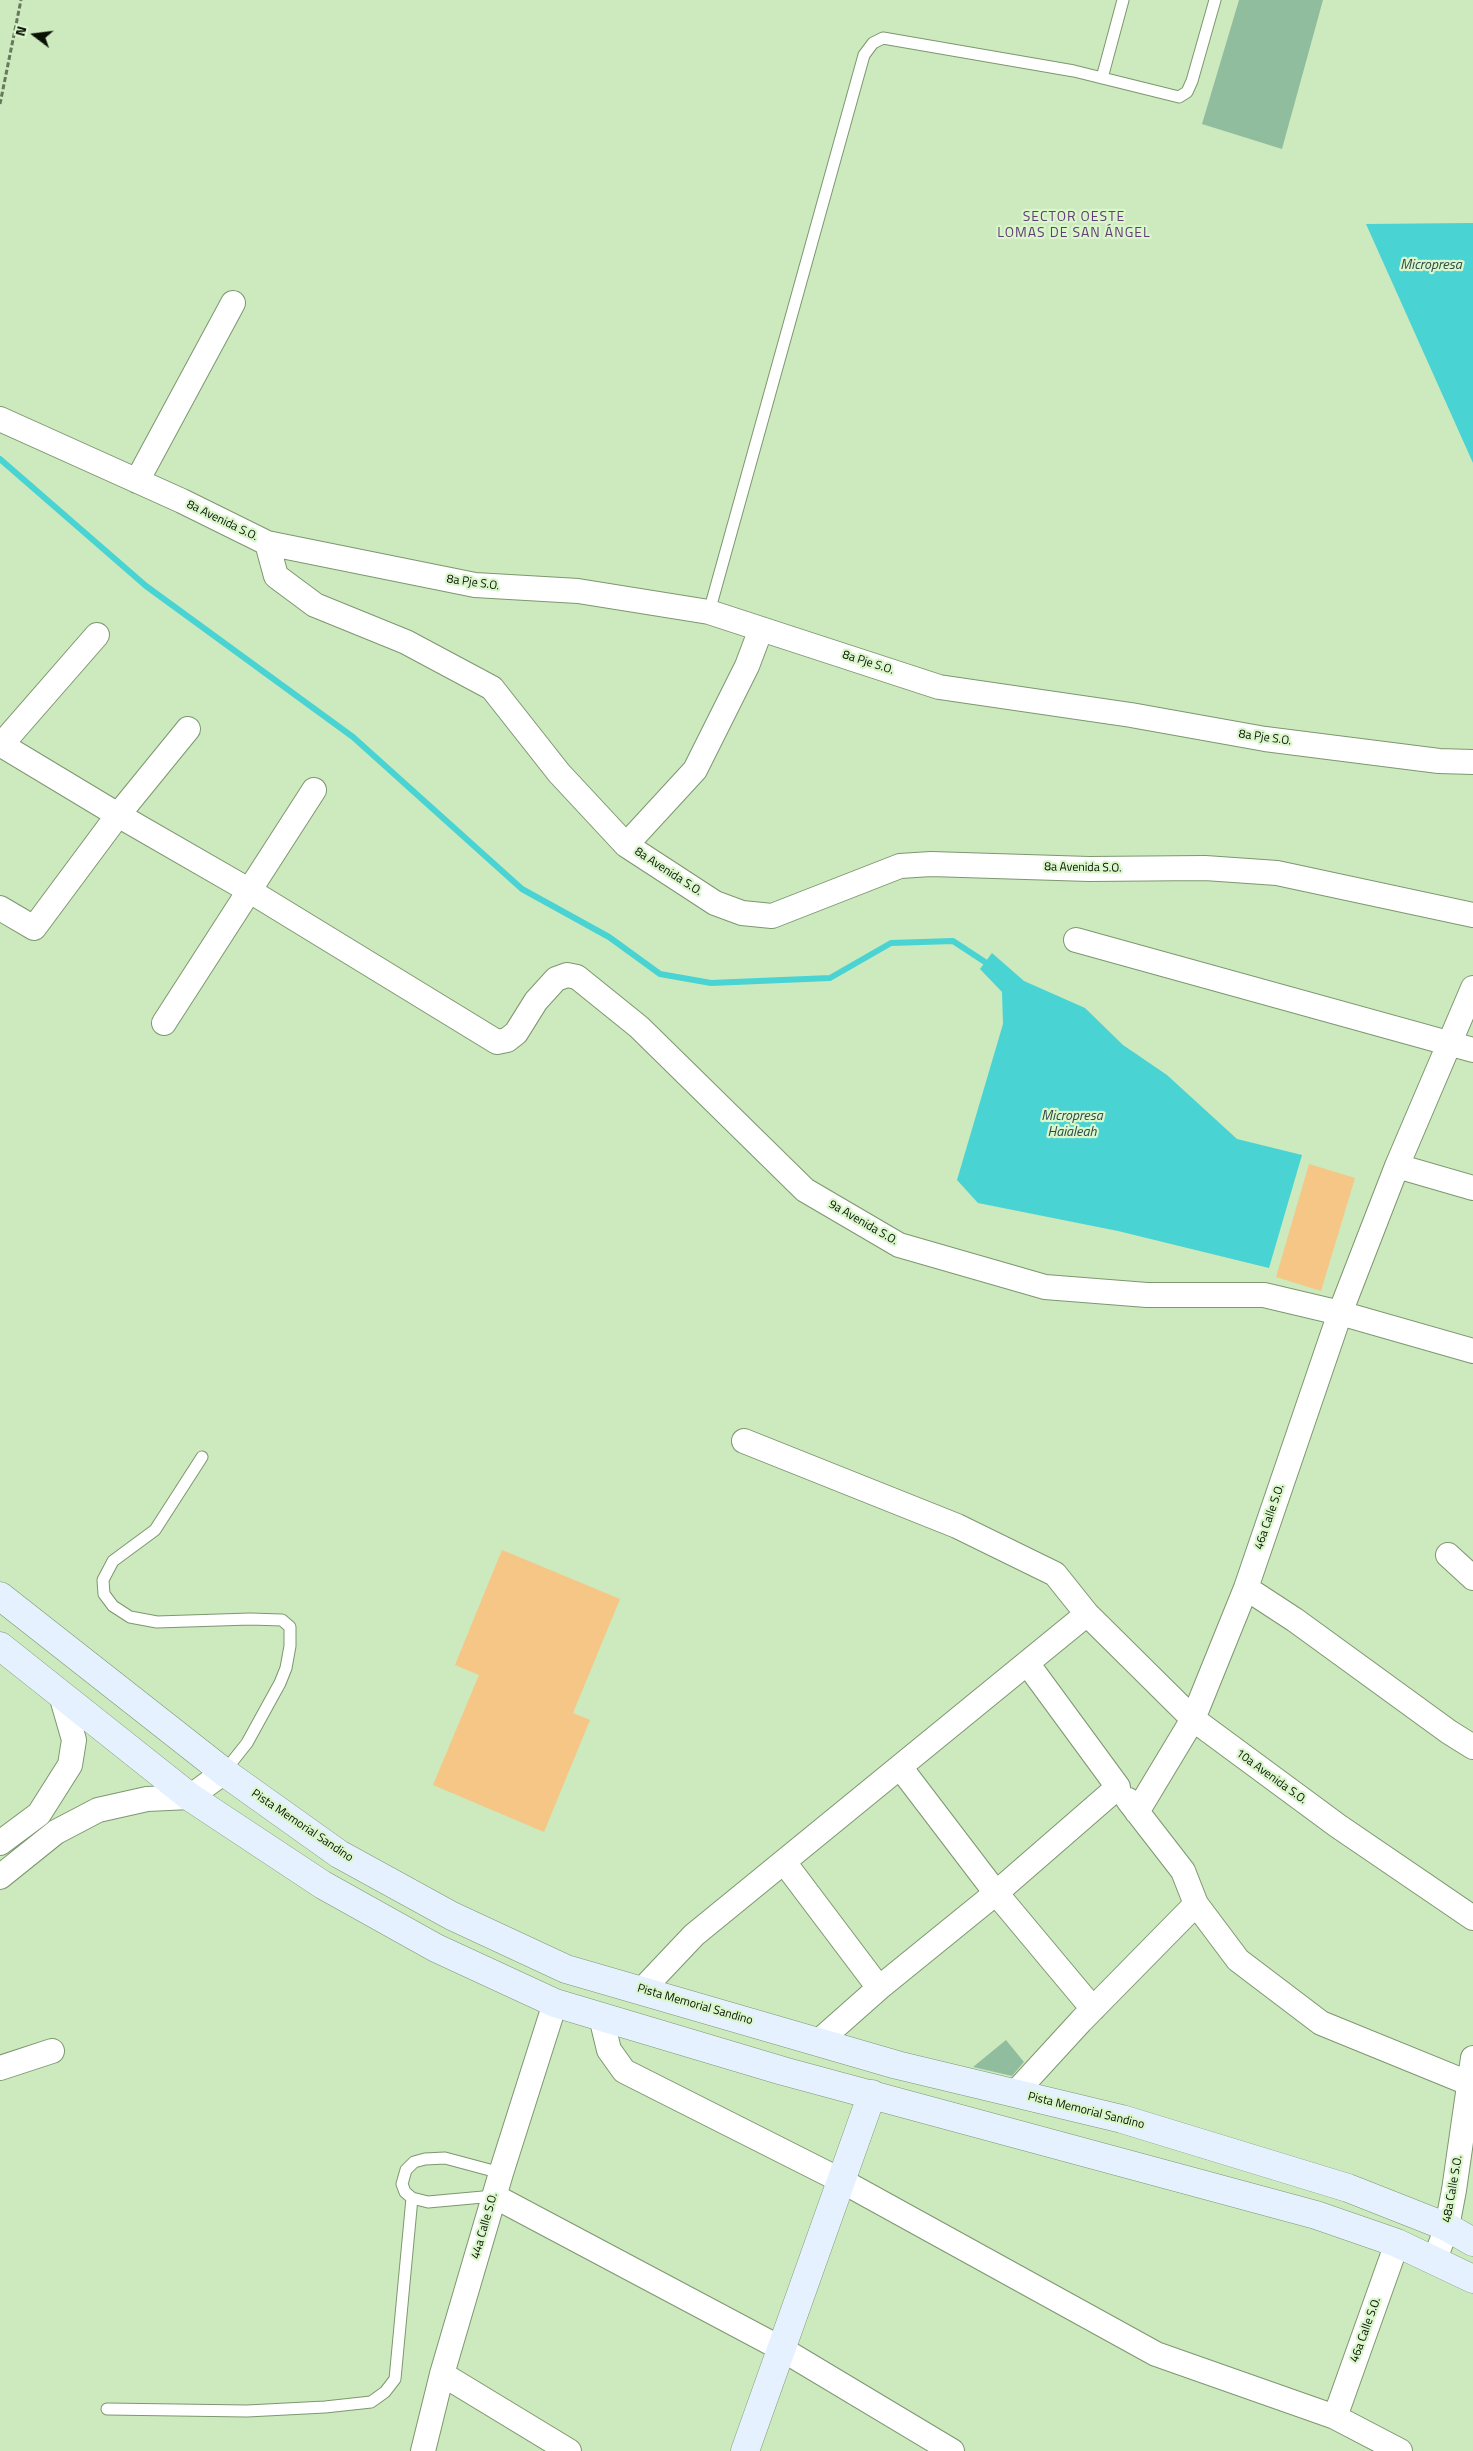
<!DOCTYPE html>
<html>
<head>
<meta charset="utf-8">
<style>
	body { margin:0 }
	#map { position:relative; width:1473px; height:2451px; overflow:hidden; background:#cde9be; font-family:"Titillium Web",sans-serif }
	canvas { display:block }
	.north { position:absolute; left:10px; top:10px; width:50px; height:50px; -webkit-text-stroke:4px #daf6cb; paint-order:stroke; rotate:285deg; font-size:14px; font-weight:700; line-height:20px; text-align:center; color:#091205 }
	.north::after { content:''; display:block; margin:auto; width:18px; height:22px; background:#091205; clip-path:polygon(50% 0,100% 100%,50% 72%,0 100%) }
</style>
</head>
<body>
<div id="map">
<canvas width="1473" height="2451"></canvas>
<div class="north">N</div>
</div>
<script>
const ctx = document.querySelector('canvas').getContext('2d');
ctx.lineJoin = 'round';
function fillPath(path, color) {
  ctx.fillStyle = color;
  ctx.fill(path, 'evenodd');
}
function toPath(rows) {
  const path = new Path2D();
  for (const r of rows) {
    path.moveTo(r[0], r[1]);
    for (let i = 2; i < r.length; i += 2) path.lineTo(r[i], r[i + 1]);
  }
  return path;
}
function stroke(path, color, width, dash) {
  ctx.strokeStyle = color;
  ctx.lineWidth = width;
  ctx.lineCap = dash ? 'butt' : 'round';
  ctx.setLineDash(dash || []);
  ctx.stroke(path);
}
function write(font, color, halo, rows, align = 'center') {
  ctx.font = font + ' "Titillium Web",sans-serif';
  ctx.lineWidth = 4.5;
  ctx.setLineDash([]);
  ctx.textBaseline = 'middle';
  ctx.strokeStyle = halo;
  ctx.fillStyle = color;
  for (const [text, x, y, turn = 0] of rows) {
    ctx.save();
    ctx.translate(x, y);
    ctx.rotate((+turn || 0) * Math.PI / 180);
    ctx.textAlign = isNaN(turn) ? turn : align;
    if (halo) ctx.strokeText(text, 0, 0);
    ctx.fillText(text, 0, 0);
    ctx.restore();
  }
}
const green = toPath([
	[1309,1164,1355,1178,1321,1291,1276,1277],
	[502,1550,620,1599,573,1713,590,1720,544,1832,433,1785,479,1675,455,1665]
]);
const water = toPath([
	[1473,223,1473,463,1366,224],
	[992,953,1024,981,1085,1008,1123,1045,1167,1075,1237,1139,1302,1155,1269,1268,1118,1231,978,1203,957,1180,1003,1024,1002,992,980,969]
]);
const stream = toPath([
	[0,459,146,586,353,737,522,889,609,937,660,974,711,983,830,978,891,943,953,941,985,962]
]);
const building = toPath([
	[1239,0,1323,0,1282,149,1202,124],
	[1006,2040,1024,2062,1012,2076,973,2067]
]);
const path = toPath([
	[0,104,21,0]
]);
const lane = toPath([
	[1102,78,1123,0],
	[709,612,864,55,873,43,883,38,1074,71,1179,97,1187,92,1192,81,1215,0],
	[202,1457,155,1530,113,1561,103,1580,104,1594,113,1606,130,1617,157,1622,250,1619,282,1620,290,1627,290,1646,286,1668,280,1683,247,1743,224,1772],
	[494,2196,428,2202,412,2198,405,2192,402,2184,406,2170,414,2162,425,2159,445,2158,501,2173],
	[107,2409,247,2411,325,2407,371,2402,385,2392,395,2379,412,2198]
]);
const street = toPath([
	[0,419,182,501,267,543,475,585,578,591,709,612,939,687,1131,715,1265,739,1439,761,1473,762],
	[137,481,233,303],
	[267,543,276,576,315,605,406,642,492,688,559,773,626,845,715,903,742,913,772,916,900,866,931,864,1089,869,1205,868,1277,873,1473,915],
	[0,744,118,815,250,891,497,1042,507,1040,516,1033,536,1001,556,979,567,975,577,977,639,1027,805,1190,899,1245,1045,1287,1147,1295,1264,1295,1340,1313,1473,1351],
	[1,745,97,635],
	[626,845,695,770,747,666,761,629],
	[0,908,34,928,118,815,188,729],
	[1076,940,1473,1050],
	[164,1023,314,790],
	[1397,1166,1473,1188],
	[744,1441,957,1526,1055,1574,1087,1614,1193,1719,1338,1826,1473,1918],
	[1448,1555,1473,1578],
	[1246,1588,1295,1620,1449,1732,1473,1747],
	[900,1767,996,1893,1093,2009],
	[1128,1800,1183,1871,1196,1904],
	[1137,1812,1193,1719,1246,1588,1340,1313,1397,1166,1473,988],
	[0,1843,39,1814,70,1765,74,1740,61,1695],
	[784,1862,879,1988],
	[0,1877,56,1832,98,1810,147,1799,190,1797,224,1772],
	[642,1990,694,1935,1087,1614],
	[601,2017,609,2050,624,2071,842,2181,1156,2354,1335,2417,1400,2451],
	[818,2042,879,1988,996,1893,1118,1787,1027,1663],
	[0,2068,52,2051],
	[1015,2093,1081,2021,1196,1904,1238,1960,1321,2023,1473,2085],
	[494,2196,780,2348,952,2451],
	[1435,2259,1447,2227,1454,2190,1473,2058],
	[442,2374,569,2451],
	[1335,2417,1397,2243],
	[423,2451,442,2374,501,2173,555,2003]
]);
const secondary = toPath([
	[0,1596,224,1772,339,1854,452,1916,566,1969,897,2065,1122,2119,1348,2188,1447,2227,1473,2242],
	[0,1646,190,1797,323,1885,436,1948,555,2003,783,2071,1316,2215,1397,2243,1473,2279],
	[745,2451,872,2094]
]);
const streetNames = [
	["8a Avenida S.O.",222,521,26],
	["8a Pje S.O.",473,583,8],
	["8a Pje S.O.",868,663,18],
	["8a Pje S.O.",1265,738,8],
	["8a Avenida S.O.",1083,868,1],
	["8a Avenida S.O.",668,872,33],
	["9a Avenida S.O.",863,1223,30],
	["46a Calle S.O.",1270,1517,-71],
	["10a Avenida S.O.",1271,1777,36],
	["Pista Memorial Sandino",302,1826,34],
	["Pista Memorial Sandino",695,2005,16],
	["Pista Memorial Sandino",1086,2111,14],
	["48a Calle S.O.",1453,2189,-80],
	["44a Calle S.O.",485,2226,-74],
	["46a Calle S.O.",1366,2330,-70]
];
const neighbourhoodNames = [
	["SECTOR OESTE",1074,218],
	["LOMAS DE SAN ÁNGEL",1074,234]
];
const waterNames = [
	["Micropresa",1431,266],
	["Micropresa",1072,1117],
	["Haialeah",1072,1133]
];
fillPath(green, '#f5c685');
fillPath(water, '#49d3d3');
stroke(stream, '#49d3d3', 6);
fillPath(building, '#91bd9f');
stroke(lane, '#7d976f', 13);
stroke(street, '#7d976f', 26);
stroke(secondary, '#7d976f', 29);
stroke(path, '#66785d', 3, [5, 2.5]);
stroke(lane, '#fff', 11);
stroke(street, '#fff', 24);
stroke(secondary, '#e6f1ff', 28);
write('12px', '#091205', '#daf6cb', streetNames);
ctx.letterSpacing = '1px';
write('14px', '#623c74', '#daf6cb', neighbourhoodNames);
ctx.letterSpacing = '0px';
write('italic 14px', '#2c4949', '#daf6cb', waterNames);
</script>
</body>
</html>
